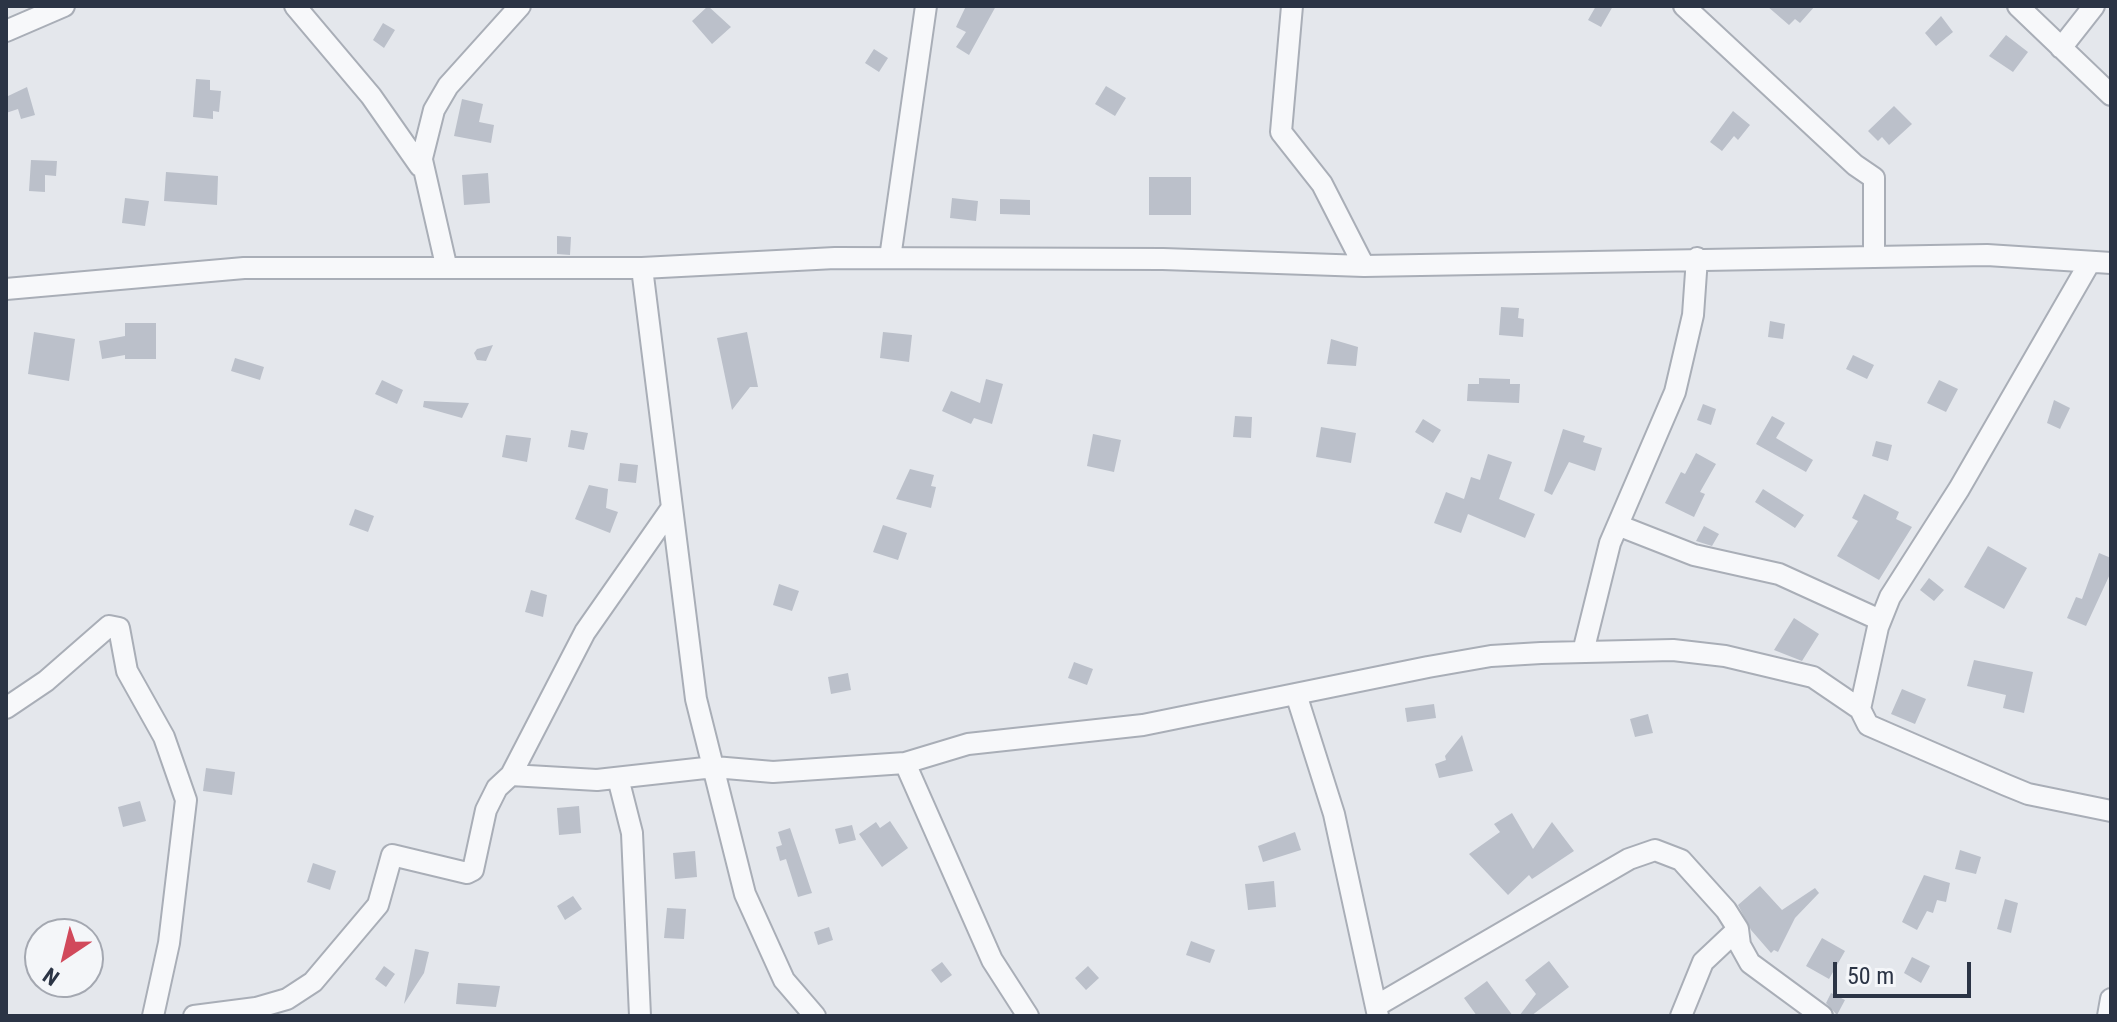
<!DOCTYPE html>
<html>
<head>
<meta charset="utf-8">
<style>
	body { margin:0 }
	#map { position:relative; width:2117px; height:1022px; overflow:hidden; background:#e4e7ec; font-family:"Roboto Condensed",sans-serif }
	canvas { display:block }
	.frame { position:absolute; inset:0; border:8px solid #2b3445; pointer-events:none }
	.north { position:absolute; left:24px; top:918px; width:80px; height:80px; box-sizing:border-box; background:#f4f6f9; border:2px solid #a4a8b1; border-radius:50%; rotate:215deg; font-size:22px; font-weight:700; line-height:32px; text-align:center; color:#2b3445 }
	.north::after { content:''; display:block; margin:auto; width:28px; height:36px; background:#d1495b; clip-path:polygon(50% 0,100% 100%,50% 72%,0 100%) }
	.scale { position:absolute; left:1833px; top:962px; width:138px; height:36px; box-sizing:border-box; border:4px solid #2b3445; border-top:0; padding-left:10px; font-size:24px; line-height:28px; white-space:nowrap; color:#2b3445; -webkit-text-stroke:6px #f4f6f9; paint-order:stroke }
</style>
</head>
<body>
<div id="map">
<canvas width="2117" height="1022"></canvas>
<div class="frame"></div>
<div class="north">N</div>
<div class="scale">50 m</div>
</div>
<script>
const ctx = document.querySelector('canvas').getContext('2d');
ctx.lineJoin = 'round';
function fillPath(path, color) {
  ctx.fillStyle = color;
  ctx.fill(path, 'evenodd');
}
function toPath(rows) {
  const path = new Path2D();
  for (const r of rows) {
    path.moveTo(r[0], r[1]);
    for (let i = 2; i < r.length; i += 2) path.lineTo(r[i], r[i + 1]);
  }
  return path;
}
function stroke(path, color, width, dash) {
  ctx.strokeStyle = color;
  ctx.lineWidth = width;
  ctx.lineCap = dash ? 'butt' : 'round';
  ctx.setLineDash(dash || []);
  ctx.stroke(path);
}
const building = toPath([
	[708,6,731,27,712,44,692,21],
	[966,6,996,6,969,55,956,47,966,32,956,27],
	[1596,6,1613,6,1601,27,1588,20],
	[1767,6,1815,6,1800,23,1795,19,1789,25],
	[1941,16,1953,32,1936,46,1925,33],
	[383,23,395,30,384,48,373,40],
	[2006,35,2028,52,2013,72,1989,56],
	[874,49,888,58,879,72,865,63],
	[196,79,210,80,210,90,221,91,219,112,213,111,213,119,193,117],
	[1106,86,1126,98,1115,116,1095,104],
	[27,87,35,115,21,119,18,109,6,113,6,97],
	[462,99,483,104,479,122,494,125,491,143,454,136],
	[1894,106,1912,124,1889,145,1882,137,1878,141,1868,131],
	[1733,111,1750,125,1738,140,1734,136,1722,151,1710,142],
	[31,160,57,161,56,176,45,175,45,192,29,191],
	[166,172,218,176,217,205,164,201],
	[488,173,490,203,464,205,462,175],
	[1149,177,1191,177,1191,215,1149,215],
	[125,198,149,201,145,226,122,223],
	[952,198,978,201,976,221,950,218],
	[1000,199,1030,200,1030,215,1000,214],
	[557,236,571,237,570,255,557,254],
	[1501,307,1519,308,1518,318,1524,319,1523,337,1499,335],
	[1770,321,1785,324,1783,339,1768,337],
	[125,323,156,323,156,359,125,359,125,355,102,359,99,341,125,336],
	[34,332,75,339,69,381,28,374],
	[747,332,758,387,750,387,732,410,717,338],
	[883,332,912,335,909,362,880,358],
	[1331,339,1358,347,1356,366,1327,364],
	[493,345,486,361,477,360,474,353,477,349],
	[1853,355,1874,365,1867,379,1846,369],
	[235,358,264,367,260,380,231,371],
	[1479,378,1510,379,1510,384,1520,384,1519,403,1467,401,1468,384,1479,384],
	[986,379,1003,384,992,424,974,418,971,424,942,411,951,391,980,403],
	[382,380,403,390,397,404,375,394],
	[1939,380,1958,389,1946,412,1927,403],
	[2054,400,2070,408,2060,429,2047,423],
	[424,401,469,403,462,418,423,407],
	[1703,404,1716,409,1711,425,1697,420],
	[1235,416,1252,417,1251,438,1233,437],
	[1772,416,1785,423,1776,438,1813,460,1806,472,1756,444],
	[1423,419,1441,430,1433,443,1415,432],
	[1321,427,1356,433,1351,463,1316,457],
	[1563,429,1585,436,1583,442,1602,448,1595,471,1569,462,1552,495,1544,491],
	[571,430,588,433,584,450,568,447],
	[1093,434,1121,440,1114,472,1087,466],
	[506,435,531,438,527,462,502,457],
	[1876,441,1892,445,1888,461,1872,456],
	[1696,453,1716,464,1700,492,1705,494,1694,517,1665,503,1681,472,1685,474],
	[1488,454,1512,462,1499,499,1535,514,1525,538,1468,514,1461,533,1434,523,1446,492,1464,499,1471,477,1480,480],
	[620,463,638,465,636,483,618,481],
	[910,469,934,475,931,486,936,487,931,508,896,499],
	[589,485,608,489,606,508,618,512,610,533,575,519],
	[1763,489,1804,515,1795,528,1755,502],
	[1864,494,1899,512,1896,519,1912,527,1879,580,1837,556,1858,521,1852,518],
	[355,509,374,516,368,532,349,525],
	[883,525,907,533,898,560,873,552],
	[1704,526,1719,534,1712,546,1696,541],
	[1988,546,2027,568,2004,609,1964,587],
	[2099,553,2111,558,2111,572,2086,626,2067,618,2076,597,2082,599],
	[1929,578,1944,590,1934,601,1920,590],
	[779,584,799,591,792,611,773,605],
	[531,590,547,595,543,617,525,612],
	[1794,618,1819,634,1802,661,1774,650],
	[1974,660,2033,672,2024,713,2003,708,2006,695,1967,686],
	[1074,662,1093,669,1087,685,1068,678],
	[848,673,851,690,831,694,828,677],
	[1902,689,1926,699,1915,724,1891,714],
	[1434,704,1436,718,1407,722,1405,708],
	[1648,714,1653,733,1635,737,1630,719],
	[1462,735,1473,771,1439,778,1435,764,1446,760,1445,756],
	[206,768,235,772,232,795,203,791],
	[140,801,146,821,123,827,118,807],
	[579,806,581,833,559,835,557,808],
	[1512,813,1533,849,1552,822,1574,851,1532,879,1529,875,1508,895,1469,854,1500,832,1494,824],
	[890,821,908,848,882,867,859,834,876,822,880,828],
	[852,825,856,840,839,844,835,829],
	[790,828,812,893,798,897,786,859,780,861,776,847,782,845,778,832],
	[1295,832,1301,850,1263,862,1258,846],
	[1960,850,1981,857,1976,874,1955,869],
	[695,851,697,877,675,879,673,853],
	[313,863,336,871,330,890,307,882],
	[1924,875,1950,883,1946,902,1937,900,1933,913,1927,911,1917,930,1902,922],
	[1274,881,1276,907,1248,910,1245,884],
	[1760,886,1782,910,1815,888,1819,893,1795,918,1778,952,1774,950,1771,953,1751,930,1738,905],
	[573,896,582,909,565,920,557,906],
	[2005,899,2018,903,2011,933,1997,929],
	[667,908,686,909,684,939,664,938],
	[829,927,833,940,818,945,814,932],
	[1822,938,1845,951,1829,979,1806,966],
	[1191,941,1215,950,1210,963,1186,955],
	[415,949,429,952,424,973,404,1004],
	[1912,957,1930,966,1921,983,1904,973],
	[1549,961,1569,987,1531,1016,1519,1016,1536,994,1525,980],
	[942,962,952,975,941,983,931,970],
	[384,966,395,974,386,987,375,979],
	[1088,966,1099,978,1086,990,1075,978],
	[1487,981,1513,1016,1477,1016,1464,998],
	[458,983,500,986,496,1007,456,1004],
	[1831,993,1845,1000,1837,1015,1826,1003]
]);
const minor = toPath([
	[295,6,371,96,420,166,422,160,446,265],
	[1292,6,1281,132,1322,184,1364,266],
	[1684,6,1855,165,1874,178,1874,256],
	[2018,6,2111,95],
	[6,31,64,6],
	[2061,48,2094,6],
	[420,166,434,110,448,86,520,6],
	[890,258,926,6],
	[2090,262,1959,489,1890,597,1878,627,1860,709,1868,725,2006,785,2028,794,2111,811],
	[642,268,696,699,745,894,784,980,815,1016],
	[6,289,244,268,642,268,835,258,1163,259,1364,266,1987,255,2111,263],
	[1620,526,1694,555,1779,574,1880,620],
	[1583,652,1610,543,1675,392,1693,315,1697,258],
	[1296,694,1334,814,1378,1016],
	[6,708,46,681,109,626,119,628,127,671,164,737,186,800,169,943,153,1016],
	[905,763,992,960,1028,1016],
	[511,775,597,780,714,767,773,772,905,763,968,744,1143,725,1428,667,1491,656,1541,653,1673,650,1725,656,1813,677,1860,709],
	[618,778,632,833,640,1016],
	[1376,1006,1629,859,1655,850,1681,860,1726,910,1738,929,1740,945,1750,963,1822,1016],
	[194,1016,256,1008,287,999,313,982,378,905,392,855,467,873,473,870,486,810,497,788,511,775,585,632,671,509],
	[1681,1016,1703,962,1738,929],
	[2108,1016,2111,999]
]);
fillPath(building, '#bbc0ca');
stroke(minor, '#a9aeb7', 24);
stroke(minor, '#f7f8fa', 20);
</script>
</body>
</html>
